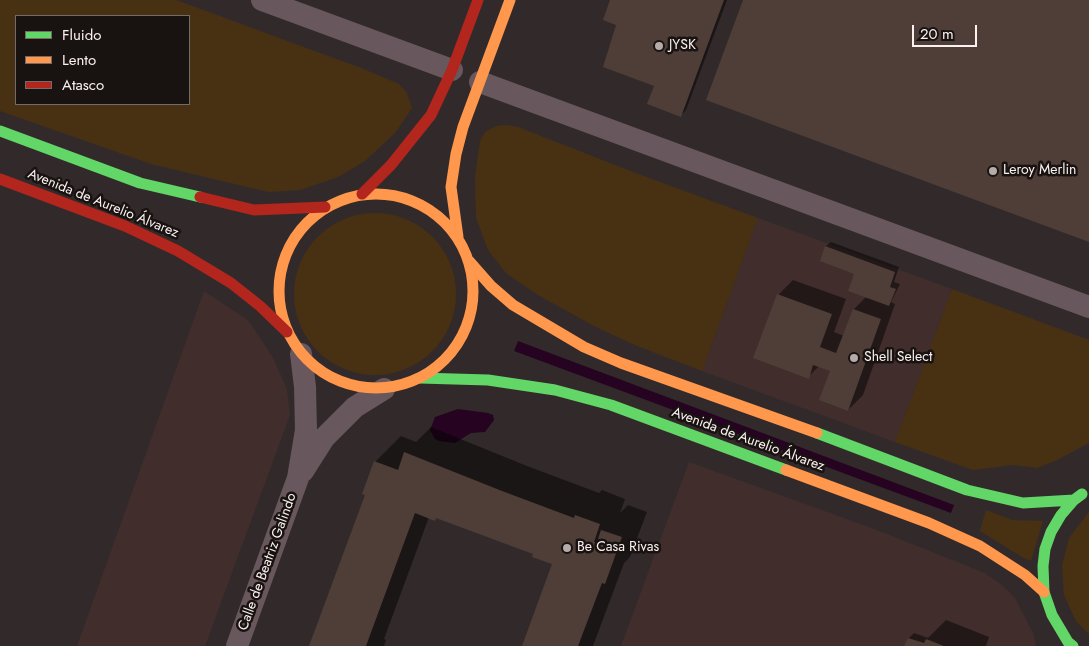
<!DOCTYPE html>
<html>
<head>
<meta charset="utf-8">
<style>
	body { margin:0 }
	#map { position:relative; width:1089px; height:646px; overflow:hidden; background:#322a2a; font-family:Jost,sans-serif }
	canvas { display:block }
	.legend { position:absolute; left:15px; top:15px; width:175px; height:90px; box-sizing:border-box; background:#181211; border:1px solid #736b6a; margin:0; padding:6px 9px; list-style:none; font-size:15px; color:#fbf1f0 }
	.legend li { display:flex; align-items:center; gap:10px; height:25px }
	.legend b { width:25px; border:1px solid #736b6a }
	.scale { position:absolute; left:912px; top:25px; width:65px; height:22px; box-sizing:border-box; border:2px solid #fbf1f0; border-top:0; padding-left:6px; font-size:15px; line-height:18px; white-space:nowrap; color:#fbf1f0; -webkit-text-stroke:4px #181211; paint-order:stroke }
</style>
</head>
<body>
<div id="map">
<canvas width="1089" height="646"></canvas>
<ul class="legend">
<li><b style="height:6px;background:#63d668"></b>Fluido</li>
<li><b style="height:6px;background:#ff974d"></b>Lento</li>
<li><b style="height:6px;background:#b3261e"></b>Atasco</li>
</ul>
<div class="scale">20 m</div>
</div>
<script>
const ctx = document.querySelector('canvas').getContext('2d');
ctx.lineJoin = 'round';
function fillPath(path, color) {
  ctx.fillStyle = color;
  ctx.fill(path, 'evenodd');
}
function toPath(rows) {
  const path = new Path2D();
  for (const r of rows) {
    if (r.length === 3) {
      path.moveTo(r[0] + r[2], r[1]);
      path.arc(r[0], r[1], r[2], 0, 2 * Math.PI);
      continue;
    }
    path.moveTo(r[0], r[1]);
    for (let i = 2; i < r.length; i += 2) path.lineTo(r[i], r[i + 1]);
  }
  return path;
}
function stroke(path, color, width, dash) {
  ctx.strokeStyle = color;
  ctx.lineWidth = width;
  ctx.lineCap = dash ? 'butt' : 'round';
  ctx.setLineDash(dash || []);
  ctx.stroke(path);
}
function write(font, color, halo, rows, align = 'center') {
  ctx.font = font + ' Jost,sans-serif';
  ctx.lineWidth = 5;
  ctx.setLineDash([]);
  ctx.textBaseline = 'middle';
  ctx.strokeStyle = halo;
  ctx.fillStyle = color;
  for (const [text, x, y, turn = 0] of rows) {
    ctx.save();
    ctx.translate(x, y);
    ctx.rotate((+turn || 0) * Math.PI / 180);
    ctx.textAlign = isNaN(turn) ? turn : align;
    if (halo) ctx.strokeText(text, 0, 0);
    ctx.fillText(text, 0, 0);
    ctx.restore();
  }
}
const built = toPath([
	[758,218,952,289,895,442,702,371],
	[204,291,249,321,273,358,287,389,290,415,205,646,77,646],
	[689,462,877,530,985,573,1003,586,1015,598,1034,635,1036,646,621,646]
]);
const green = toPath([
	[0,0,176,0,361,68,399,84,407,93,412,108,395,133,365,161,338,177,300,190,268,192,151,164,0,111],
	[16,16,189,16,189,104,16,104],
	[507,125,518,127,633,172,758,218,702,371,635,345,596,327,538,295,506,273,488,250,476,218,475,177,480,141,485,132,496,126],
	[375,294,81],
	[952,289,1089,340,1089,443,1057,460,1037,468,1013,465,973,470,895,442],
	[986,510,1012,520,1043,521,1031,561,1022,557,980,531],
	[1089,512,1089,634,1076,621,1064,595,1062,566,1069,538]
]);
const water = toPath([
	[518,341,954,505,951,513,514,351],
	[458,409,488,413,493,415,494,420,485,432,471,433,455,443,439,441,435,439,430,430,435,417]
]);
const shadow = toPath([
	[611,0,727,0,686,110,681,115,655,85,618,24],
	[831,242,899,267,894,282,900,284,891,302,895,304,863,395,848,410,831,370,819,366,808,377,778,295,793,280,846,299,834,332,844,336,854,309,866,297,856,273,821,260,826,246],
	[431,427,527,466,599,493,602,490,625,499,620,513,628,505,647,512,630,557,624,563,593,646,523,646,554,564,535,554,437,517,429,517,384,639,386,640,384,646,311,646,367,495,363,493,375,462,401,436,416,442],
	[946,620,989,637,986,646,906,646,909,638,914,633,928,638]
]);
const building = toPath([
	[610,0,724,0,681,117,647,104,654,86,603,67,616,25,603,20],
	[743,0,1089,0,1089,242,706,100],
	[825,246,895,272,890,287,896,289,889,306,848,291,854,274,820,261],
	[777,294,832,314,820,347,836,353,853,309,881,319,848,411,819,400,830,371,813,365,809,379,753,358],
	[404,452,502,491,574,518,575,515,600,524,594,542,597,542,601,530,622,537,605,584,602,583,578,646,522,646,552,564,532,557,533,554,436,518,435,521,415,513,366,646,309,646,365,495,362,494,374,461,398,470],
	[908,638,924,643,926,639,944,646,904,646]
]);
const street = toPath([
	[262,0,452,70],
	[480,82,1089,307],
	[303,471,324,438,355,407,384,389],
	[237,646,298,478,306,430,305,387,301,354]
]);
const fast = toPath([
	[0,131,140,183,200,197],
	[420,378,488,380,555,390,611,405,786,470],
	[817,433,967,490,1023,503,1074,500],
	[1073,646,1068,642,1052,615,1044,592,1043,566,1045,549,1051,532,1061,515,1074,500,1082,494]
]);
const slow = toPath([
	[376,291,97],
	[458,237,451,187,456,154,463,127,510,0],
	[469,261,491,286,513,305,584,347,621,363,817,433],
	[786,470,929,523,980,546,1025,575,1044,592]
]);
const jam = toPath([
	[0,179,125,226,178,251,231,283,260,306,287,332],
	[362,194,391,165,431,115,452,70,478,0],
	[200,197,254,210,325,207]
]);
const markers = [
	[659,46,5,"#b5abab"],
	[993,171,5,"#b5abab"],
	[854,358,5,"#b5abab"],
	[567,548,5,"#b5abab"]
];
const poiNames = [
	["JYSK",669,46],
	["Leroy Merlin",1003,171],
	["Shell Select",864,358],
	["Be Casa Rivas",577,548]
];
const streetNames = [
	["Avenida de Aurelio Álvarez",103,204,22],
	["Avenida de Aurelio Álvarez",748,440,20],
	["Calle de Beatriz Galindo",268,562,-70]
];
fillPath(built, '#412d2c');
fillPath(green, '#483113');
fillPath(water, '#260421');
fillPath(shadow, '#0007');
fillPath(building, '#4f3e37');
stroke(street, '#68575c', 22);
stroke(fast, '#63d668', 11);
stroke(slow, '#ff974d', 11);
stroke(jam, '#b3261e', 11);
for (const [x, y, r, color] of markers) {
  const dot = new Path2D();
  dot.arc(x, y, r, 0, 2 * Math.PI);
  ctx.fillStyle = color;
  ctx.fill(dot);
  stroke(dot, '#181211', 2);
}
write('14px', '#fbf1f0', '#181211', poiNames, 'left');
write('14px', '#fbf1f0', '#181211', streetNames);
</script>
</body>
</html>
